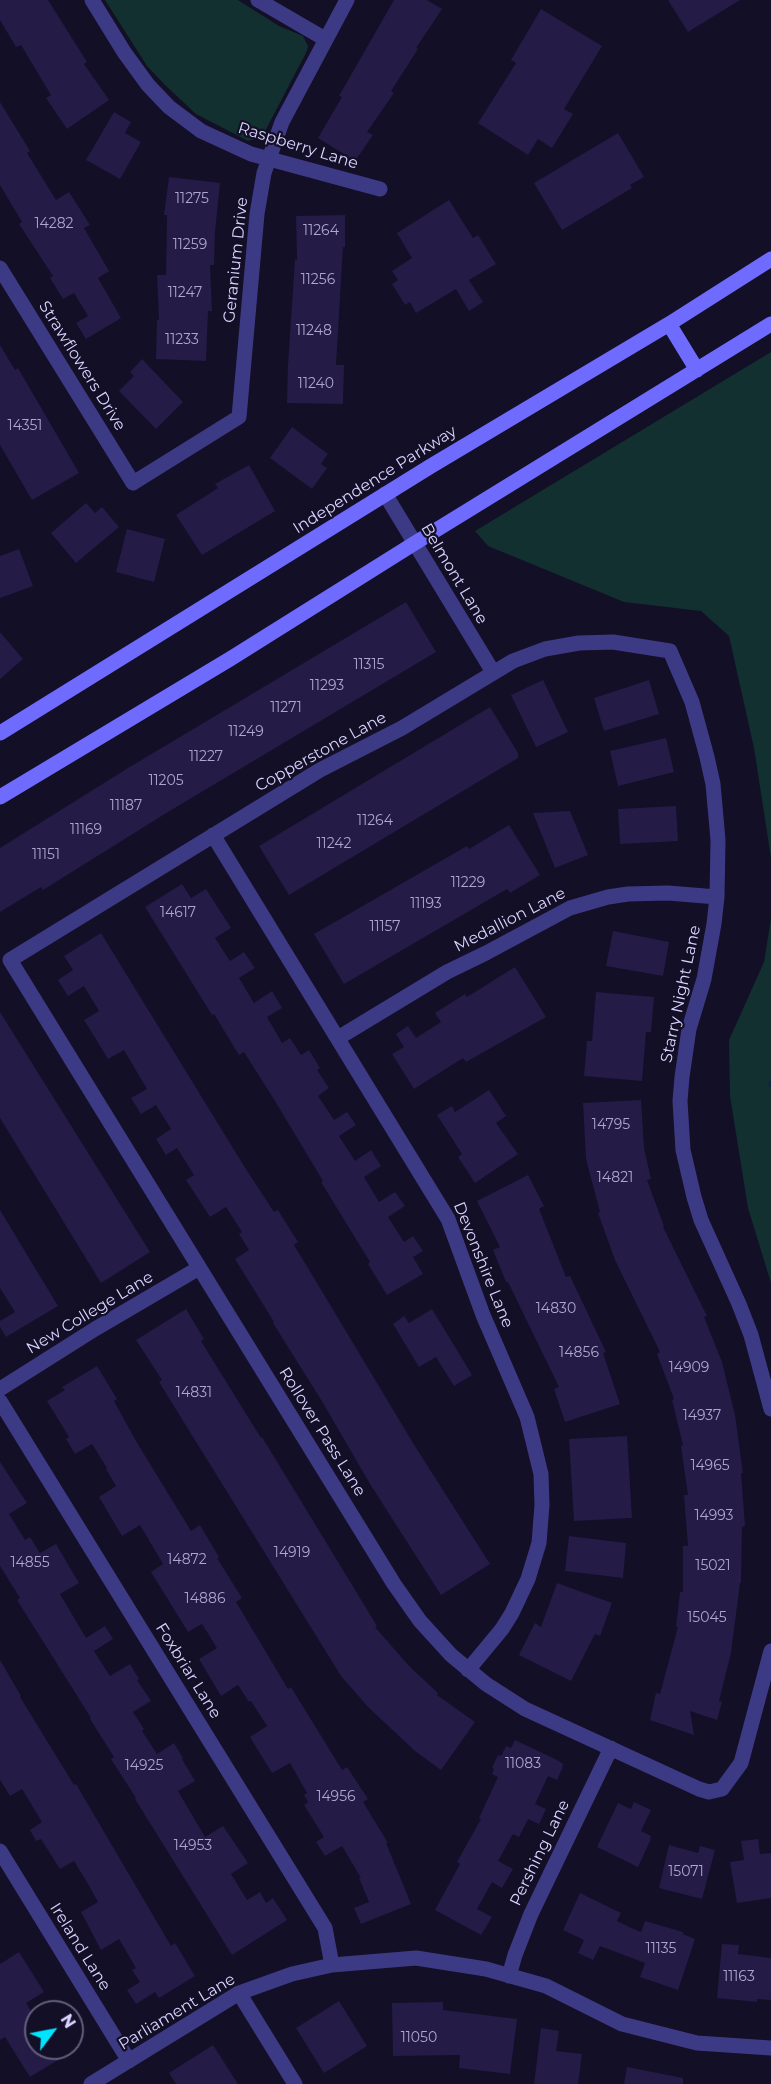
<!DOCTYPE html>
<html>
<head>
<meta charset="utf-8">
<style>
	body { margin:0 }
	#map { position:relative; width:771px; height:2084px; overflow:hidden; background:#130f26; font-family:Montserrat,sans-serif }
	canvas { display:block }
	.north { position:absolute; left:24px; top:2000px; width:60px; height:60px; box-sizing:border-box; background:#130f26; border:2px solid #625e7d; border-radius:50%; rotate:58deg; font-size:16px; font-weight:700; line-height:24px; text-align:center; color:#d9d4ff }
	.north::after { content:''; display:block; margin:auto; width:21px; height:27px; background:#00e5ff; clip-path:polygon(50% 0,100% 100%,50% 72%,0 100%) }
</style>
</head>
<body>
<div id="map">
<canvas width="771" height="2084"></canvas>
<div class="north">N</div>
</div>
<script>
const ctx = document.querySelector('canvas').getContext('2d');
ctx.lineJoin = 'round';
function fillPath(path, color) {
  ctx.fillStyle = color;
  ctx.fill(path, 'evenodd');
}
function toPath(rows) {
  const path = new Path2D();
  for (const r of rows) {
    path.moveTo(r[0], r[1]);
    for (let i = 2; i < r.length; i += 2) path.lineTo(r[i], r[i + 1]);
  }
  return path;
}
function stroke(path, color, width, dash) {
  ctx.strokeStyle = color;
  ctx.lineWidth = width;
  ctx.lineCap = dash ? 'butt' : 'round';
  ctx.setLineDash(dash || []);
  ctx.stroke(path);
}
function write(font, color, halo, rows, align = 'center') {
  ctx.font = font + ' Montserrat,sans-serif';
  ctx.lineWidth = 4.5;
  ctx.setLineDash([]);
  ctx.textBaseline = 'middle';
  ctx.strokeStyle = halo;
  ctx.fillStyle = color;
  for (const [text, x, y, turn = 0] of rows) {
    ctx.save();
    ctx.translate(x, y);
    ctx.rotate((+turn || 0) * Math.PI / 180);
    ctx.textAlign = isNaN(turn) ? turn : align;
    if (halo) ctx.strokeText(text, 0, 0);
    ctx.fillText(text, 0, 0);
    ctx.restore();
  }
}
const green = toPath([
	[105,0,238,0,279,26,303,36,308,46,307,51,262,137,248,141,196,114,166,86,147,66],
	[771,352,771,858,754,748,729,636,701,611,624,602,488,546,475,531],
	[771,919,771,1283,748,1208,730,1096,729,1040,764,962]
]);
const stream = toPath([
	[771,1083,771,1085]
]);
const building = toPath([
	[0,0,48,0,87,62,84,64,109,100,67,129,46,98,51,95,21,45,16,47,0,20],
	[394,0,427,0,442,9,416,48,418,49,391,91,394,93,367,132,373,135,355,161,318,138,342,97,339,96],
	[668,0,740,0,688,32],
	[541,9,602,46,564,109,573,114,552,148,538,139,528,155,478,123,516,63,511,60],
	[0,102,30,151,27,153,56,200,69,192,90,225,84,228,109,271,98,278,121,318,86,339,76,323,88,316,74,293,63,299,50,278,53,276,19,224,22,222,0,185],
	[114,112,131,122,125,133,141,142,120,179,86,160],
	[618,133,644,177,630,185,632,188,562,230,534,183],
	[169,177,220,183,215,232,214,265,210,265,212,311,208,311,206,361,156,359,157,320,159,320,157,275,166,275,167,215,164,215],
	[449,200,473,238,478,235,496,264,469,280,483,302,469,311,456,289,416,313,410,302,405,305,392,284,398,280,392,271,412,258,397,233],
	[345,215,345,247,343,247,336,365,344,365,343,404,287,403,288,365,295,259,297,260,296,216],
	[0,345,15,370,18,368,79,473,32,500,0,445],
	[142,359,183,402,156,429,119,391,134,376,130,372],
	[292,427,328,454,321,464,327,468,312,489,270,458],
	[249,465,275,511,202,555,176,515,218,488,215,484],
	[86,503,95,513,102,507,119,527,76,563,51,533],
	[127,529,165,539,154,582,116,572],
	[19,549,33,586,0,598,0,556],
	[406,602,436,652,168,812,43,890,41,887,0,912,0,848,128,768],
	[0,632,23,659,0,679],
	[543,680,568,732,536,747,511,695],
	[649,680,659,714,604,731,594,698],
	[490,707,518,753,518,758,289,895,259,846],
	[666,738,674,772,618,786,610,751],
	[676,806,678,841,620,844,618,809],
	[570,811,588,855,555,868,533,813],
	[509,825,540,875,510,893,507,889,344,984,314,934,467,846,469,849],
	[182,884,191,898,206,889,231,928,215,938,230,961,244,952,255,968,239,978,254,1003,272,991,282,1008,267,1017,282,1043,290,1038,301,1055,309,1050,320,1068,317,1070,329,1088,318,1096,334,1120,347,1112,356,1125,339,1136,355,1161,371,1150,381,1166,364,1177,379,1202,395,1192,405,1206,388,1217,404,1242,413,1236,423,1251,413,1257,423,1274,387,1295,368,1264,370,1262,321,1182,323,1181,275,1101,244,1052,239,1055,214,1014,212,1015,145,907],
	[613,931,669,942,663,976,606,966],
	[101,933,244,1166,274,1212,278,1210,298,1242,294,1245,317,1283,413,1443,490,1564,441,1595,370,1484,323,1403,273,1323,274,1322,235,1259,249,1250,239,1234,242,1232,226,1207,210,1217,186,1180,194,1175,177,1148,166,1155,156,1139,171,1129,156,1105,141,1114,131,1098,147,1089,124,1050,108,1059,94,1036,84,1020,99,1011,84,986,68,996,58,980,73,970,64,956],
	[515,967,546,1017,466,1062,463,1058,414,1089,392,1054,404,1047,396,1034,408,1026,416,1038,441,1022,435,1013,465,994,467,997],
	[596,992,654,997,651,1032,646,1032,642,1081,584,1076,587,1041,592,1041],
	[0,1012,150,1252,101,1283,0,1118],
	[489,1090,506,1116,496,1123,518,1154,475,1183,458,1157,462,1154,437,1115,452,1106,455,1112],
	[641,1100,644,1148,651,1179,647,1180,664,1226,663,1227,707,1316,704,1317,722,1362,735,1415,743,1473,741,1473,745,1526,742,1527,741,1583,740,1583,731,1653,719,1701,722,1702,717,1720,690,1711,694,1735,650,1720,656,1693,660,1694,678,1627,676,1627,680,1592,683,1592,683,1546,688,1546,684,1495,688,1495,681,1446,683,1445,672,1400,674,1399,657,1354,660,1352,615,1260,598,1213,600,1212,586,1159,583,1103],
	[528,1175,544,1206,539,1209,566,1277,570,1276,606,1352,603,1353,620,1404,565,1422,554,1389,559,1387,508,1282,506,1282,493,1250,500,1247,477,1201],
	[0,1210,58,1306,6,1337,0,1327,0,1321,15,1312,0,1288],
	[186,1309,204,1339,201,1341,261,1438,262,1437,377,1626,375,1627,409,1666,438,1693,437,1695,475,1722,441,1770,415,1751,369,1708,341,1676,159,1382,162,1380,136,1340],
	[432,1309,472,1375,454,1386,436,1357,419,1367,393,1324,404,1316,409,1323],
	[97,1366,117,1399,114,1401,136,1441,191,1531,200,1525,219,1557,217,1558,242,1598,236,1602,288,1689,291,1687,342,1770,347,1767,368,1799,363,1802,388,1843,386,1843,411,1904,361,1924,354,1908,369,1902,359,1878,361,1878,342,1846,325,1856,316,1842,324,1837,304,1805,308,1802,304,1795,307,1793,290,1763,272,1773,250,1737,267,1726,251,1701,249,1702,238,1685,221,1696,199,1659,217,1648,202,1624,188,1632,151,1572,163,1564,140,1525,122,1536,99,1497,116,1486,106,1469,107,1468,92,1444,75,1454,66,1439,69,1437,47,1401,65,1390,62,1387],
	[627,1436,632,1518,574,1521,569,1439],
	[0,1462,27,1503,9,1514,25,1540,30,1537,40,1553,56,1544,79,1583,60,1594,86,1638,105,1626,113,1639,94,1651,110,1676,130,1664,139,1679,137,1680,151,1701,133,1712,144,1729,142,1731,157,1754,174,1743,183,1758,182,1759,195,1781,178,1791,205,1837,223,1826,248,1863,231,1874,247,1900,260,1892,266,1903,273,1898,287,1920,232,1955,135,1799,136,1798,111,1759,114,1757,90,1719,91,1718,17,1600,20,1598,0,1566],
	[569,1536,626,1543,623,1578,565,1571],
	[557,1583,612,1603,600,1636,595,1634,571,1681,519,1655,535,1623,541,1627],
	[0,1660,21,1696,20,1697,74,1785,76,1784,171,1946,175,1943,195,1976,159,1998,155,1992,136,2004,127,1990,140,1982,132,1970,136,1968,119,1939,101,1950,81,1912,98,1902,88,1884,74,1861,60,1869,41,1839,36,1841,30,1830,42,1822,22,1789,10,1796,0,1780],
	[515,1740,557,1760,563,1764,562,1769,557,1780,548,1776,535,1804,546,1809,539,1824,528,1819,519,1837,513,1834,498,1861,513,1869,502,1888,492,1882,477,1909,492,1917,481,1935,435,1910,460,1864,457,1862,481,1819,479,1818,498,1777,492,1774,494,1769,492,1768,498,1755,501,1756,506,1746,511,1748],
	[634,1802,651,1810,641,1831,651,1836,650,1841,638,1867,597,1847,618,1803,631,1809],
	[758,1839,760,1854,771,1853,771,1898,737,1903,730,1862,744,1860,741,1841],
	[669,1845,698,1853,700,1846,715,1850,702,1899,659,1888],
	[580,1893,621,1913,617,1921,629,1927,641,1932,645,1921,683,1932,683,1934,695,1939,678,1990,640,1977,645,1963,600,1946,593,1960,578,1953,584,1940,563,1930],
	[722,1944,739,1945,738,1954,771,1958,771,2000,757,1999,757,2002,717,1998],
	[19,1952,44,1992,26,2003,36,2019,36,2048,78,2048,30,2077,5,2037,0,2040,0,1964],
	[339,2001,367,2046,324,2073,296,2028],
	[443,2002,443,2010,517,2019,510,2074,459,2068,460,2055,393,2056,392,2003],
	[541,2028,559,2031,556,2051,582,2054,578,2084,534,2084],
	[213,2045,238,2084,176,2084,169,2073],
	[627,2067,683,2078,683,2084,624,2084]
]);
const minor = toPath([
	[92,0,124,52,148,85,169,107,201,131,251,154,380,189],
	[258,0,325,39],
	[0,268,133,483,239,417,257,214,264,173,282,122,347,0],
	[385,494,493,672],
	[213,835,448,1219,483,1315,527,1417,541,1474,542,1505,539,1543,528,1579,512,1613,502,1629,468,1670],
	[338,1038,447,972,486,953,570,908,608,897,628,894,668,893,717,897],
	[0,1389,95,1329,199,1268],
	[0,1401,325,1928,332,1965],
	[771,1409,751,1335,739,1304,701,1220,694,1197,683,1150,680,1101,682,1077,689,1029,704,979,714,924,717,897,718,840,713,784,707,757,692,702,670,651,613,642,579,643,545,649,513,661,402,728,320,770,10,960,394,1584,420,1621,451,1655,486,1684,525,1709,699,1789,709,1792,722,1789,741,1763,771,1651],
	[0,1851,129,2061],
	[509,1976,515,1955,531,1914,611,1748],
	[239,1993,295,2084],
	[91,2084,239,1993,292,1974,332,1965,416,1958,486,1969,546,1986,622,2024,697,2043,771,2048]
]);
const secondary = toPath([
	[669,324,697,370],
	[0,733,431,466,669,324,771,259],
	[0,797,230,659,415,543,771,324]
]);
const numberNames = [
	["11275",192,199],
	["14282",54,224],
	["11264",321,231],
	["11259",190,245],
	["11256",318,280],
	["11247",185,293],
	["11248",314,331],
	["11233",182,340],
	["11240",316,384],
	["14351",25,426],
	["11315",369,665],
	["11293",327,686],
	["11271",286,708],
	["11249",246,732],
	["11227",206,757],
	["11205",166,781],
	["11187",126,806],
	["11264",375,821],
	["11169",86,830],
	["11242",334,844],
	["11151",46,855],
	["11229",468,883],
	["11193",426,904],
	["14617",178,913],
	["11157",385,927],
	["14795",611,1125],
	["14821",615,1178],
	["14830",556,1309],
	["14856",579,1353],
	["14909",689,1368],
	["14831",194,1393],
	["14937",702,1416],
	["14965",710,1466],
	["14993",714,1516],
	["14919",292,1553],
	["14872",187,1560],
	["14855",30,1563],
	["15021",713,1566],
	["14886",205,1599],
	["15045",707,1618],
	["11083",523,1764],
	["14925",144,1766],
	["14956",336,1797],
	["14953",193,1846],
	["15071",686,1872],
	["11135",661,1949],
	["11163",739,1977],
	["11050",419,2038]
];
const streetNames = [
	["Raspberry Lane",298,146,17],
	["Geranium Drive",236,260,-84],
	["Strawflowers Drive",82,366,58],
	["Independence Parkway",375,480,-32],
	["Belmont Lane",454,574,59],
	["Copperstone Lane",321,752,-29],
	["Medallion Lane",510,920,-27],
	["Starry Night Lane",681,994,-78],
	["Devonshire Lane",483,1265,68],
	["New College Lane",90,1313,-31],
	["Rollover Pass Lane",322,1432,58],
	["Foxbriar Lane",188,1671,58],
	["Pershing Lane",540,1853,-64],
	["Ireland Lane",80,1947,58],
	["Parliament Lane",177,2012,-31]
];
fillPath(green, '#12302f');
stroke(stream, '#0c2248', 4.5);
fillPath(building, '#241b47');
stroke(minor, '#3d3a85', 15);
stroke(secondary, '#6f6bff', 15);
write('14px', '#aca6d1', null, numberNames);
write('16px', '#d9d4ff', '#130f26', streetNames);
</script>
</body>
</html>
